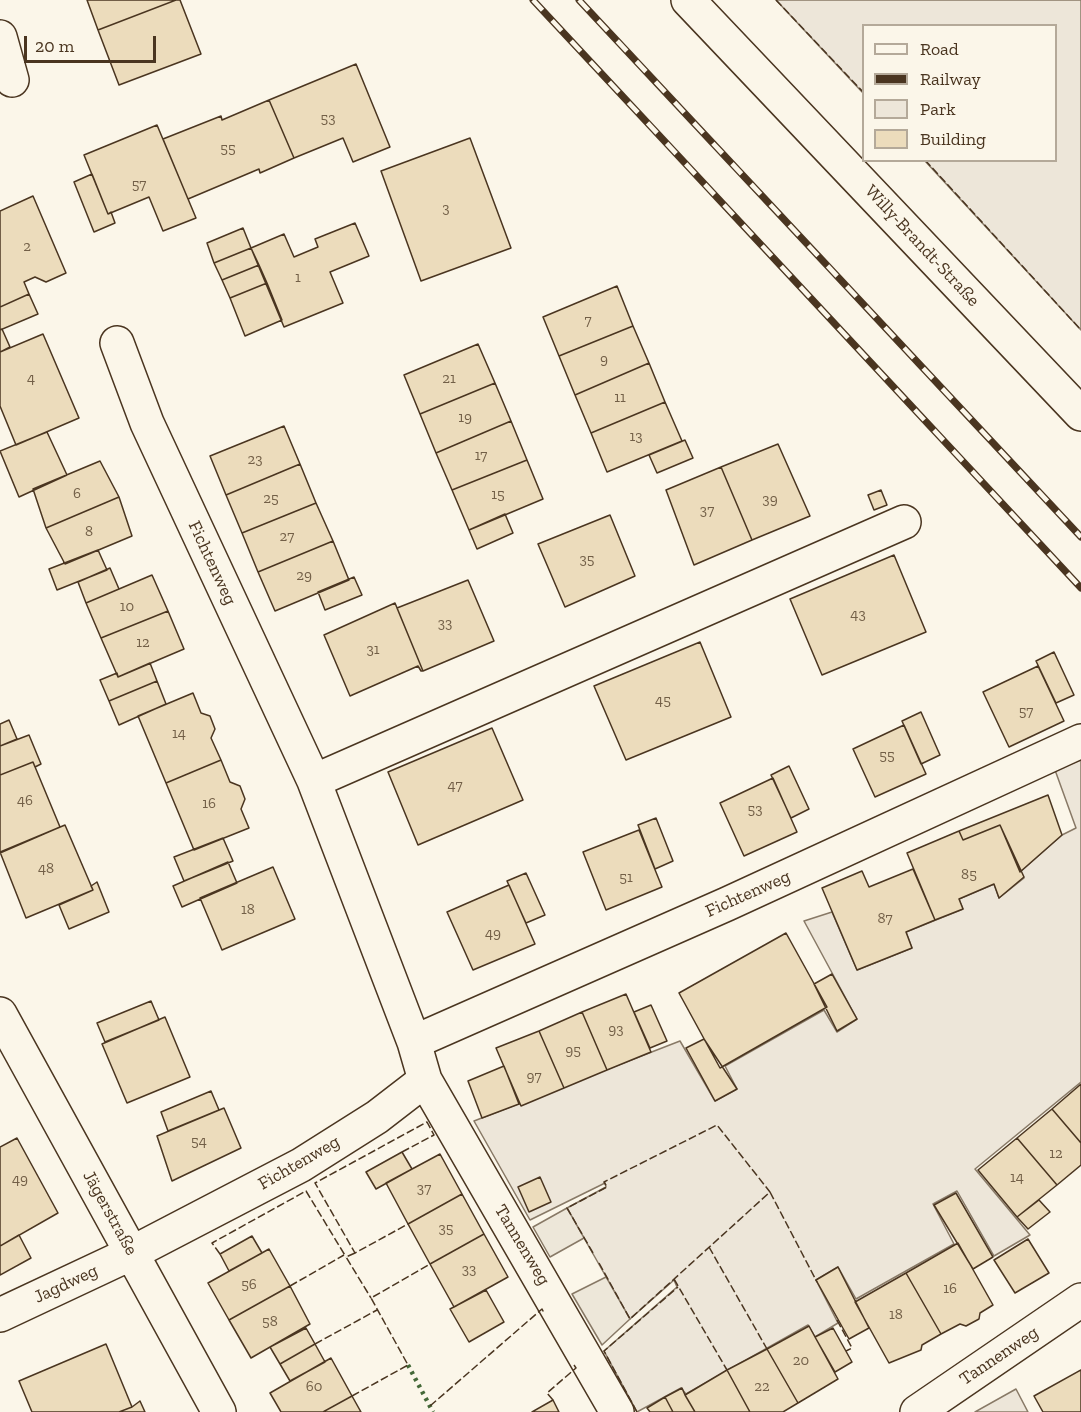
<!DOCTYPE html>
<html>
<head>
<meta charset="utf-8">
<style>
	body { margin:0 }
	#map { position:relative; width:1081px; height:1412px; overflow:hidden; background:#fbf6e9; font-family:"Zilla Slab",serif }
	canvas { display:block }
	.legend { position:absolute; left:862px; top:24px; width:195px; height:138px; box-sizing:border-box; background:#fbf6e9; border:2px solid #b4a999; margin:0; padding:8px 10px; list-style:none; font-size:18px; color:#4a3520 }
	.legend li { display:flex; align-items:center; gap:12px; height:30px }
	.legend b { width:30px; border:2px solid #b4a999 }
	.scale { position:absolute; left:24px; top:36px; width:132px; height:27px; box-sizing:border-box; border:3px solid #4a3520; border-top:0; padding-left:8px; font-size:18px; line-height:21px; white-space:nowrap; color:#4a3520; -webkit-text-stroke:4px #fbf6e9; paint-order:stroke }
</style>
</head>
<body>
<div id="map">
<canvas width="1081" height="1412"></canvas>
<ul class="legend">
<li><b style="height:8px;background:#fbf6e9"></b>Road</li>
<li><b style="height:8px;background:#4a3520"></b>Railway</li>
<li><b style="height:16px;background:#ede6d9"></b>Park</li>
<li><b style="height:16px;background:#ecdcbc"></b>Building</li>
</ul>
<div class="scale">20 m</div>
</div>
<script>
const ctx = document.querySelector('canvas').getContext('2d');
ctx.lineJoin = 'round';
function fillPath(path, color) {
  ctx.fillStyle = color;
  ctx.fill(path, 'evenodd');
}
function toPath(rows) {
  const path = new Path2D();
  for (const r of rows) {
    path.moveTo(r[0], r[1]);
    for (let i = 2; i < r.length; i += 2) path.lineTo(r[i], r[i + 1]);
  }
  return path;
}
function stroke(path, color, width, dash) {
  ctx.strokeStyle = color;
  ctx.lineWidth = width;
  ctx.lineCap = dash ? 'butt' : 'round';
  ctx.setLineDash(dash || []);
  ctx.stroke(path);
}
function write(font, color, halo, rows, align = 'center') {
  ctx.font = font + ' "Zilla Slab",serif';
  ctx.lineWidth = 4.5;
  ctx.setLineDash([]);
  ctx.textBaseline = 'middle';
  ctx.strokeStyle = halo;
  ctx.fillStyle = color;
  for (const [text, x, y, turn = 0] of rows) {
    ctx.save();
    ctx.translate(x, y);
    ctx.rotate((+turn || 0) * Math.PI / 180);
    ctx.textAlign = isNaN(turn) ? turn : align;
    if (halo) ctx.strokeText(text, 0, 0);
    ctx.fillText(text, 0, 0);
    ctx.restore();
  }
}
const green = toPath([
	[776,0,1081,0,1081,330,925,161,1056,160,1056,26,864,26,863,93,776,0],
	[1081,760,1081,1082,975,1169,1030,1235,994,1256,957,1191,933,1204,954,1244,856,1299,838,1267,816,1280,838,1323,815,1337,808,1325,686,1394,681,1388,637,1412,604,1351,677,1287,674,1280,630,1319,567,1208,606,1187,605,1183,530,1220,474,1121,680,1041,715,1101,737,1089,725,1066,824,1010,837,1032,857,1019,804,921,832,912,857,970,912,948,906,932,963,909,959,899,994,884,999,898,1024,878,1020,872,1062,835,1076,828,1055,770,1081,760],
	[1016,1389,1028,1412,975,1412,1016,1389]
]);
const parking = toPath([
	[567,1208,584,1238,550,1257,533,1227,567,1208],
	[606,1277,630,1319,602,1345,572,1294,606,1277]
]);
const building = toPath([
	[87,0,176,0,98,30,87,0],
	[176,0,180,0,201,54,119,85,98,30,176,0],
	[356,64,390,147,353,162,343,138,294,158,269,100,356,64],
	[269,100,294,158,260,173,259,169,188,199,163,139,221,116,222,120,269,100],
	[157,125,196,218,163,231,149,197,108,214,84,155,157,125],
	[470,138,511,248,421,281,381,171,470,138],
	[92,174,108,214,111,212,115,223,94,232,74,182,92,174],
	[33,196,66,273,46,282,35,277,24,282,29,294,0,307,0,211,33,196],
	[355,223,369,256,330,272,343,303,284,327,251,248,284,234,294,257,318,247,315,239,355,223],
	[243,228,251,248,214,263,207,243,243,228],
	[251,248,259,265,222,280,214,263,251,248],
	[259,265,267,283,230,298,222,280,259,265],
	[267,283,282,320,245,336,230,298,267,283],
	[617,286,633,326,559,356,543,317,617,286],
	[29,294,38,314,0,330,0,307,29,294],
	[633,326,649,363,575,395,559,356,633,326],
	[2,329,10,347,0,352,0,330,2,329],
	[43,334,79,418,16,445,0,406,0,352,43,334],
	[478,344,495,383,420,414,404,375,478,344],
	[649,363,665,402,591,433,575,395,649,363],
	[495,383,511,421,436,453,420,414,495,383],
	[665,402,682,441,607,472,591,433,665,402],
	[511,421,527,460,452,490,436,453,511,421],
	[284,426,300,464,226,495,210,456,284,426],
	[47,432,67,475,19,497,0,451,47,432],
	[685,440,693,458,657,473,649,455,685,440],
	[778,444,810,516,752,540,721,467,778,444],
	[527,460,543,499,469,530,452,490,527,460],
	[100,461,119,497,46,528,33,489,100,461],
	[300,464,316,503,242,533,226,495,300,464],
	[721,467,752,540,694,565,666,490,721,467],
	[881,490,887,505,874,510,868,495,881,490],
	[119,497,132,536,65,564,46,528,119,497],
	[316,503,333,541,258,572,242,533,316,503],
	[505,514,513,533,477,549,469,530,505,514],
	[610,515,635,576,565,607,538,544,610,515],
	[333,541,349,580,275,611,258,572,333,541],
	[98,550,107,570,57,590,49,569,98,550],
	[894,555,926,632,822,675,790,599,894,555],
	[110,568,119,589,86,603,78,582,110,568],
	[152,575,168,611,101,638,86,603,152,575],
	[354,577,362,595,325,610,318,592,354,577],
	[468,580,494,641,423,671,397,608,468,580],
	[395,603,423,671,421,671,418,666,350,696,324,635,395,603],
	[168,611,184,649,118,677,101,638,168,611],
	[700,642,731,717,626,760,594,686,700,642],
	[1054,652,1074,695,1056,703,1036,661,1054,652],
	[150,663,157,681,109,701,100,680,117,673,118,677,150,663],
	[1038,666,1064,721,1009,747,983,692,1038,666],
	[157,681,166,704,119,725,109,701,157,681],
	[193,693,201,713,210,716,215,729,211,738,221,760,166,783,138,716,193,693],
	[921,712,940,755,921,764,902,721,921,712],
	[9,720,17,739,0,746,0,724,9,720],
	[904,725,926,774,875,797,853,749,904,725],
	[492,728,523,800,418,845,388,772,492,728],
	[29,735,41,764,35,767,33,762,0,775,0,746,29,735],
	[221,760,230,782,240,786,245,799,241,809,249,828,194,850,166,783,221,760],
	[33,762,60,827,0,853,0,775,33,762],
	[789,766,809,809,791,818,771,775,789,766],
	[773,778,797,832,744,856,720,803,773,778],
	[1048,795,1062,835,1020,872,1000,825,963,840,959,831,1048,795],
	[656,818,673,861,655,869,638,825,656,818],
	[65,825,93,890,26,918,0,852,65,825],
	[1000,825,1024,877,999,898,994,884,959,899,963,909,935,920,907,853,959,831,963,840,1000,825],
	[639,830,662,887,606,910,583,852,639,830],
	[223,838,233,861,184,881,174,857,223,838],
	[228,862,237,883,182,907,173,886,228,862],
	[273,867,295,919,222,950,200,898,273,867],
	[913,869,935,920,906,932,912,948,857,970,822,888,862,871,869,887,913,869],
	[526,873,545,915,526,923,507,881,526,873],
	[97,882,109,912,69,929,59,905,93,890,91,886,97,882],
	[509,885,535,944,473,970,447,912,509,885],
	[786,933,827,1007,720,1068,679,993,786,933],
	[832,974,857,1019,837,1031,814,984,832,974],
	[626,994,651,1052,607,1070,582,1012,626,994],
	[151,1001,159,1020,105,1042,97,1023,151,1001],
	[651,1005,667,1041,650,1048,634,1012,651,1005],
	[582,1012,607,1070,564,1088,539,1031,582,1012],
	[165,1017,190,1077,127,1103,102,1044,165,1017],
	[539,1031,564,1088,521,1106,496,1048,539,1031],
	[704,1039,737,1089,715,1101,686,1048,704,1039],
	[504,1066,519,1104,482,1118,468,1081,504,1066],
	[1081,1084,1081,1143,1052,1109,1081,1084],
	[211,1091,219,1110,168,1131,161,1112,211,1091],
	[224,1108,241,1148,172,1181,157,1136,224,1108],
	[1052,1109,1081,1143,1081,1165,1057,1185,1017,1138,1052,1109],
	[17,1138,58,1213,0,1246,0,1147,17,1138],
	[1017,1138,1057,1185,1017,1217,978,1170,1017,1138],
	[402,1152,412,1169,376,1189,366,1172,402,1152],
	[440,1154,462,1194,408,1224,386,1183,440,1154],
	[540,1177,551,1202,529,1212,518,1187,540,1177],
	[956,1193,993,1257,973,1269,934,1205,956,1193],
	[462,1194,484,1234,430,1264,408,1224,462,1194],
	[1039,1200,1050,1212,1028,1229,1017,1217,1039,1200],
	[484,1234,508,1277,454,1307,430,1264,484,1234],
	[19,1235,31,1258,0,1275,0,1246,19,1235],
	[252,1236,262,1253,229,1271,220,1254,252,1236],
	[1028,1239,1049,1273,1015,1293,994,1260,1028,1239],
	[958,1243,993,1305,980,1313,979,1319,966,1326,960,1324,941,1334,906,1273,958,1243],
	[269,1249,290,1286,229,1320,208,1283,269,1249],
	[838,1267,869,1328,849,1339,816,1280,838,1267],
	[906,1273,941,1334,922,1345,921,1350,889,1363,855,1302,906,1273],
	[290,1286,310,1324,251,1358,229,1320,290,1286],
	[486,1290,504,1322,469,1342,450,1309,486,1290],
	[809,1326,838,1379,798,1403,767,1349,809,1326],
	[306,1328,315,1344,280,1364,270,1347,306,1328],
	[833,1328,852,1362,835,1372,815,1337,833,1328],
	[106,1344,132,1407,119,1412,32,1412,19,1381,106,1344],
	[315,1344,325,1362,290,1381,280,1364,315,1344],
	[767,1349,798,1403,783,1412,750,1412,727,1370,767,1349],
	[331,1358,352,1396,323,1412,281,1412,270,1393,331,1358],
	[727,1370,750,1412,695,1412,685,1395,727,1370],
	[1081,1370,1081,1412,1043,1412,1034,1396,1081,1370],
	[682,1388,685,1395,695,1412,673,1412,665,1397,682,1388],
	[352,1396,361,1412,323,1412,352,1396],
	[665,1397,673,1412,650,1412,647,1408,665,1397],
	[553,1400,559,1412,532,1412,553,1400],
	[140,1401,145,1412,119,1412,132,1407,140,1401]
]);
const minor = toPath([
	[0,37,12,80],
	[117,343,147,423,314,781,414,1042,425,1080,617,1412],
	[314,781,904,522],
	[0,1014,219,1412],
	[414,1042,727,904,1081,741],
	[0,1315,132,1253,301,1165,377,1117,425,1080],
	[917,1412,1081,1300]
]);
const major = toPath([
	[688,0,1081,414]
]);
const rail = toPath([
	[533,0,1081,588],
	[579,0,1081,537]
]);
const hedge = toPath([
	[408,1365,433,1412]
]);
const fence = toPath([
	[776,0,864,93],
	[925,160,1081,330],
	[402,1152,434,1135,427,1122,315,1183,355,1253,408,1224],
	[709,1247,767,1349],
	[355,1253,346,1257,371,1298],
	[593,1253,567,1208,607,1187,604,1182,717,1125,770,1192],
	[220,1254,212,1243,306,1191,346,1257],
	[599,1263,630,1319,770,1192,817,1282],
	[674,1279,727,1370],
	[290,1286,344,1255],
	[837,1320,852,1348,846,1351],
	[315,1344,377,1310],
	[352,1396,408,1365,371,1298,430,1264],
	[553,1400,547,1393,576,1368,574,1365],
	[430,1406,542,1309,544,1313],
	[637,1412,604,1351,678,1287]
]);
const numberNames = [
	["53",328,119],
	["55",228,149],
	["57",139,185],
	["3",446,209],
	["2",27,247],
	["1",298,278],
	["7",588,321],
	["9",604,360],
	["4",31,379],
	["21",449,379],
	["11",620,398],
	["19",465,418],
	["13",636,437],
	["17",481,456],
	["23",255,460],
	["6",77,494],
	["15",498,495],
	["25",271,499],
	["39",770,500],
	["37",707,511],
	["8",89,532],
	["27",287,537],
	["35",587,560],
	["29",304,576],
	["10",127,607],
	["43",858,615],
	["33",445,624],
	["12",143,643],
	["31",373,650],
	["45",663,701],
	["57",1026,712],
	["14",179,734],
	["55",887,756],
	["47",455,786],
	["46",25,801],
	["16",209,804],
	["53",755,810],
	["48",46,869],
	["85",969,875],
	["51",626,878],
	["18",248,910],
	["87",885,919],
	["49",493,934],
	["93",616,1030],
	["95",573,1051],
	["97",534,1077],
	["54",199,1142],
	["12",1056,1154],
	["14",1017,1178],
	["49",20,1180],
	["37",424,1189],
	["35",446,1229],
	["33",469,1270],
	["56",249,1285],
	["16",950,1289],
	["18",896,1315],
	["58",270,1322],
	["20",801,1361],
	["60",314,1387],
	["22",762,1387]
];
const streetNames = [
	["Willy-Brandt-Straße",922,246,47],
	["Fichtenweg",212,563,65],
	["Fichtenweg",748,894,-24],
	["Fichtenweg",299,1163,-30],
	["Jägerstraße",110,1213,61],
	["Tannenweg",522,1245,59],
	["Jagdweg",66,1284,-25],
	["Tannenweg",999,1356,-34]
];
fillPath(green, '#ede6d9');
stroke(green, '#887966', 1.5);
fillPath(parking, '#ede7d9');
stroke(parking, '#887966', 1.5);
fillPath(building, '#ecdcbc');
stroke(building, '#4a3520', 1.5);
stroke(minor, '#4a3520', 36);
stroke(major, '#4a3520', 36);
stroke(minor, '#fbf6e9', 33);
stroke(major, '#fbf6e9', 33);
stroke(rail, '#4a3520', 7);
stroke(rail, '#fbf6e9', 4.5, [14]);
stroke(hedge, '#436837', 4.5, [3, 4.5]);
stroke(fence, '#4a3520', 1.5, [8, 3]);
write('15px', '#725f47', null, numberNames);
write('18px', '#4a3520', '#fbf6e9', streetNames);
</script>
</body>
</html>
